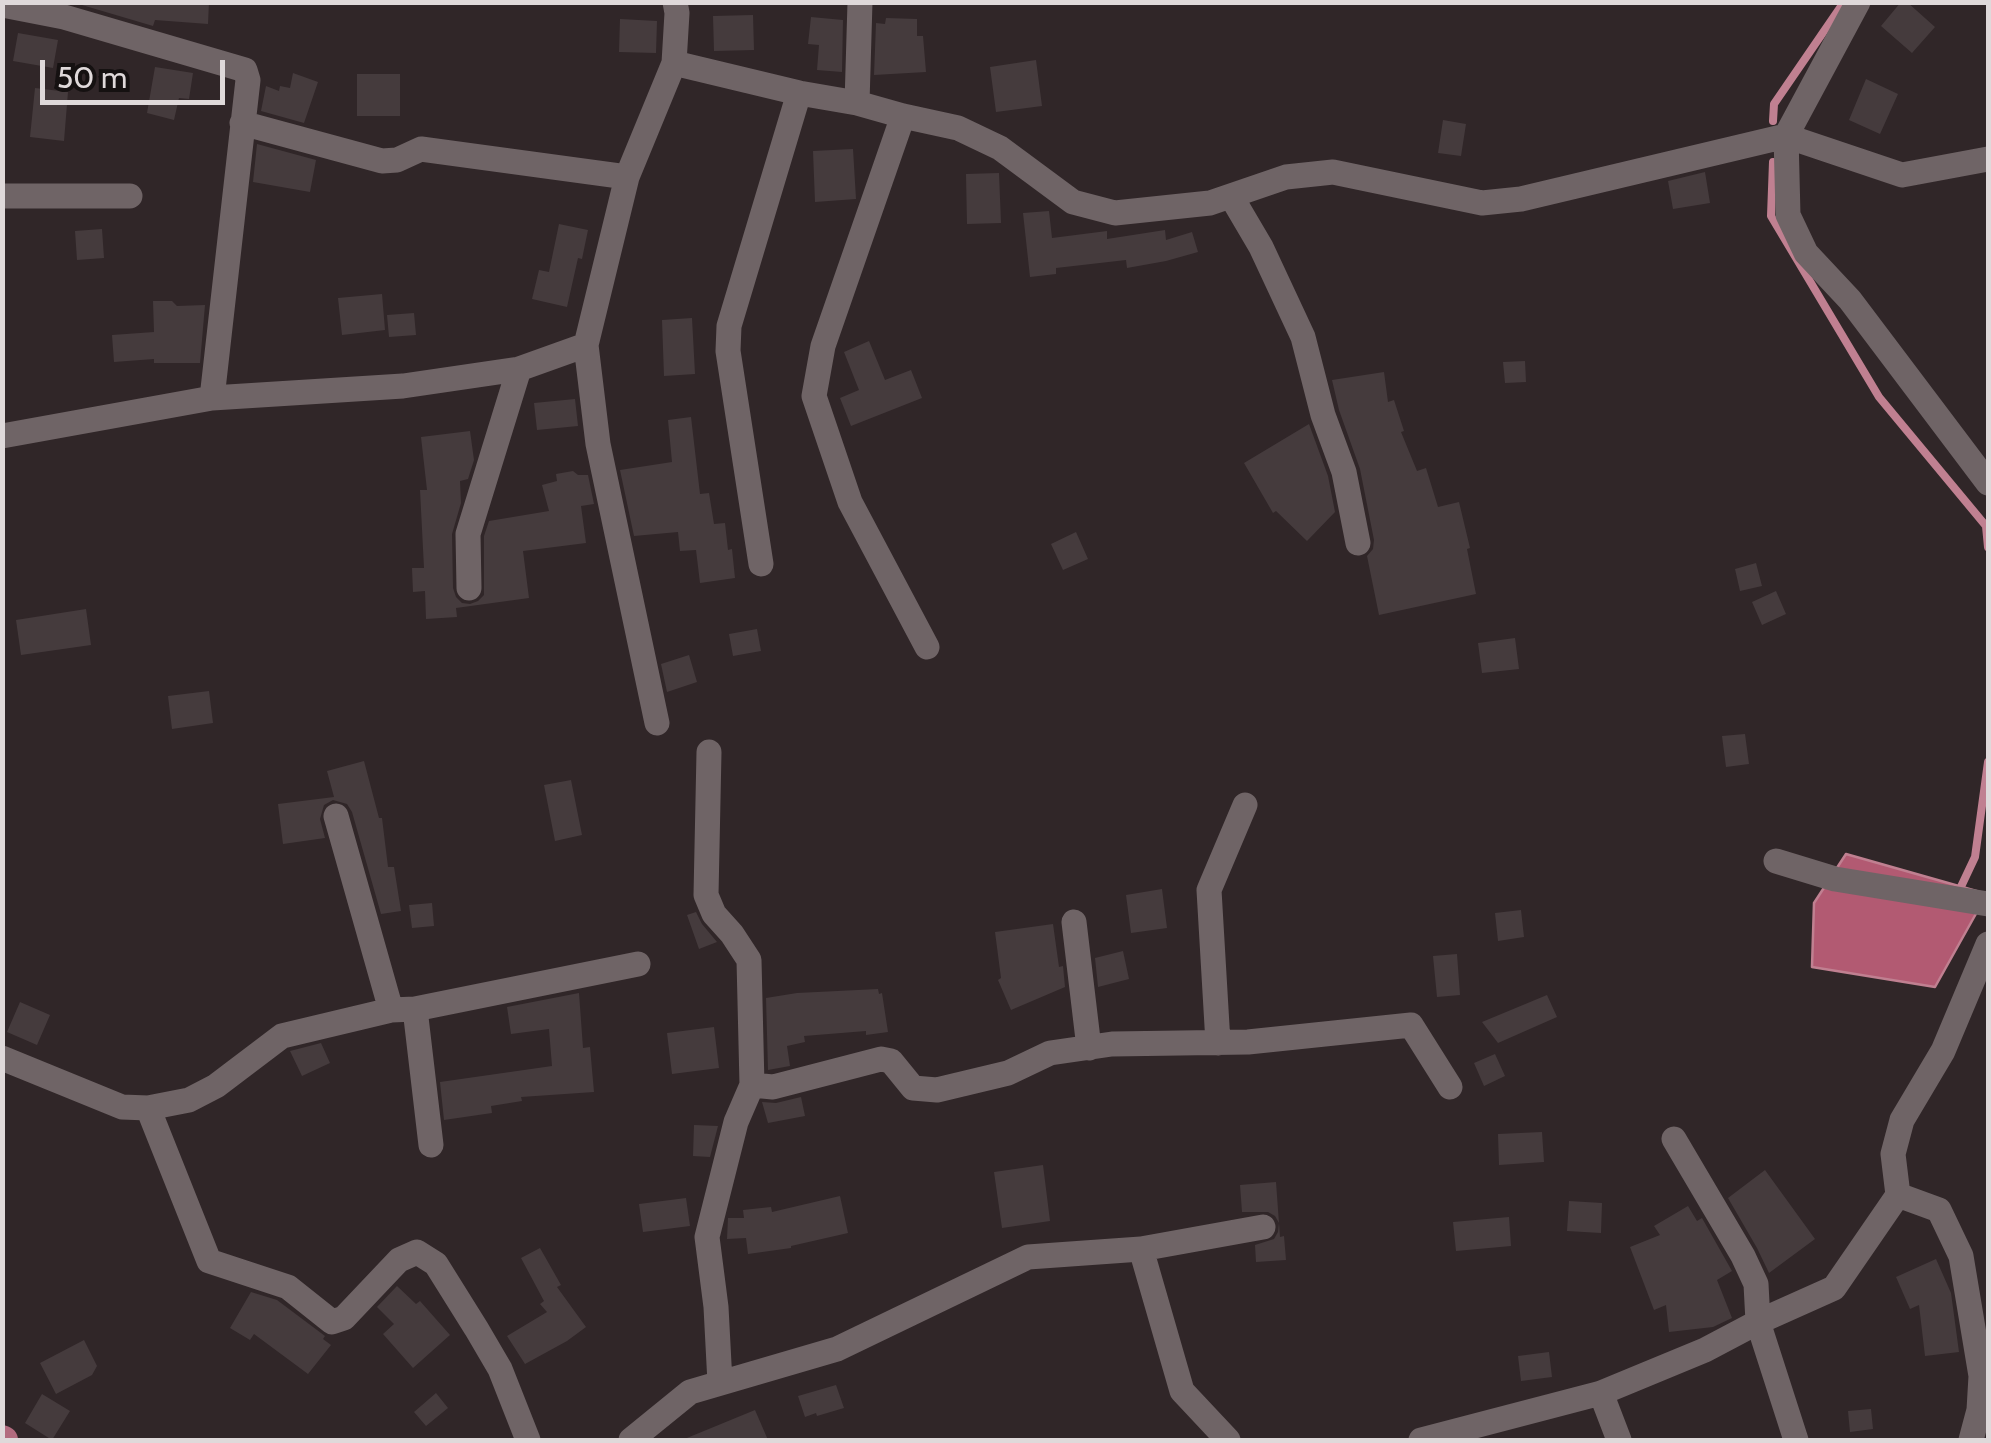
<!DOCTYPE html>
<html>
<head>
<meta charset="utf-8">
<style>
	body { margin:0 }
	#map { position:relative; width:1991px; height:1443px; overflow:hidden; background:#302628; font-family:Cabin,sans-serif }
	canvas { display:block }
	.frame { position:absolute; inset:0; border:5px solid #dfd9da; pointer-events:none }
	.scale { position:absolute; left:40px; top:60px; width:185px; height:45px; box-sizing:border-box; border:5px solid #dfd9da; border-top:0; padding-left:12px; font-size:30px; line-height:35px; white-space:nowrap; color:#dfd9da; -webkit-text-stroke:8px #151111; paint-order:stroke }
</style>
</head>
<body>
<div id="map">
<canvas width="1991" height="1443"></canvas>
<div class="frame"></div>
<div class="scale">50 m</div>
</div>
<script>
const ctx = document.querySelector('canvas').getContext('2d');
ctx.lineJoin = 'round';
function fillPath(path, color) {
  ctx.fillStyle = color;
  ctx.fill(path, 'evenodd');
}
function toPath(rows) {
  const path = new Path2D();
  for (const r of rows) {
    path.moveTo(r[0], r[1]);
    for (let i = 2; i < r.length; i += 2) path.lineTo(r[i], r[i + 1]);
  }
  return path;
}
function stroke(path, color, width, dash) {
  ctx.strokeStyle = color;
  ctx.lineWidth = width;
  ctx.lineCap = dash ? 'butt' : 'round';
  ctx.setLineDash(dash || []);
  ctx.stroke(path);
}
const water = toPath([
	[1846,854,1987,894,1935,987,1812,967,1814,903,1846,854]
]);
const stream = toPath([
	[1773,121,1774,104,1844,2],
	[1773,162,1771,216,1879,397,1986,526,1988,547],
	[1958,893,1975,857,1988,762]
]);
const building = toPath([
	[82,2,209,2,208,24,155,20,153,26,82,5],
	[1901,2,1907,2,1935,27,1912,53,1881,26],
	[753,15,754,50,714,51,713,16],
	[811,17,843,20,842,72,817,70,819,45,808,44],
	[886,18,917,19,917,36,923,36,926,72,874,75,876,23,885,24],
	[620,19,657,21,656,53,619,52],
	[18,33,58,40,53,68,13,61],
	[1036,60,1042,106,996,112,990,67],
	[155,67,193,73,189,99,179,98,174,120,147,113],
	[293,73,318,82,304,123,261,111,266,86,279,91,280,86,290,88],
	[357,74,400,74,400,116,357,116],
	[1866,79,1898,94,1880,134,1849,120],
	[35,88,68,92,64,141,30,137],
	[1443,120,1466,124,1461,156,1438,153],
	[257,144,316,160,310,192,253,182],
	[853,149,856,199,815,202,813,151],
	[1705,172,1710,203,1673,209,1668,181],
	[999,173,1001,223,967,224,966,174],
	[1049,211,1052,238,1107,231,1107,239,1165,230,1166,240,1192,232,1198,252,1166,261,1127,268,1126,260,1056,268,1056,274,1030,277,1023,213],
	[559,224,588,230,582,259,578,258,567,307,532,299,539,270,549,272],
	[102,229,104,258,77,260,75,231],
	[382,294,385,330,342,335,338,298],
	[153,301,172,301,177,306,205,305,200,363,154,363,154,359,114,362,112,335,154,332],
	[414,313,416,335,389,337,387,315],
	[692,318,695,374,664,376,662,320],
	[869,341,885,380,911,370,922,398,851,426,840,398,859,390,844,352],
	[1525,361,1526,382,1505,383,1503,362],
	[1384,372,1388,402,1394,400,1404,431,1401,432,1417,471,1426,468,1438,507,1459,502,1470,548,1467,549,1476,594,1379,615,1367,556,1373,549,1374,540,1360,469,1339,410,1332,380],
	[575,399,578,426,537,430,534,403],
	[691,417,700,494,709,493,714,524,725,523,728,550,732,549,735,578,700,583,696,550,680,551,678,532,634,536,620,470,672,462,668,420],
	[1309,424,1328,476,1335,512,1307,541,1276,511,1273,513,1244,463],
	[470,431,474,460,468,479,460,481,461,503,452,534,453,588,456,597,462,603,470,604,478,601,484,595,484,536,489,521,549,511,542,485,557,481,556,474,573,471,578,475,588,475,594,504,581,506,586,543,523,551,529,598,456,608,457,617,426,619,425,591,413,592,412,568,424,568,420,490,427,490,421,437],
	[1076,532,1088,559,1063,570,1051,544],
	[1756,563,1762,586,1740,591,1735,569],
	[1776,591,1786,614,1762,625,1752,602],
	[86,609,91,645,21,655,16,620],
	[757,629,761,651,733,656,729,634],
	[1515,638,1519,669,1482,673,1478,643],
	[689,655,697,682,667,692,661,664],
	[209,691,213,723,172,729,168,696],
	[1745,734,1749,764,1726,767,1722,736],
	[364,761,379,818,382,818,388,867,394,867,401,911,381,914,352,812,347,804,333,800,324,805,320,819,325,838,283,844,278,804,334,797,327,771],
	[571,780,582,835,555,841,544,785],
	[1162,889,1167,928,1131,933,1126,895],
	[432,903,434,926,412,928,409,905],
	[1521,910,1524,937,1498,941,1495,913],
	[696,912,702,924,717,942,699,949,687,915],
	[1053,924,1059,967,1063,966,1065,987,1011,1010,998,980,1001,978,995,932],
	[1123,951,1129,979,1098,987,1095,958],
	[1457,954,1460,995,1437,997,1433,956],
	[878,989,879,994,882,993,888,1032,866,1035,866,1031,804,1036,805,1042,787,1046,790,1066,768,1070,766,998,797,993],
	[579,993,583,1048,590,1047,594,1092,521,1097,522,1101,491,1106,492,1113,444,1120,440,1082,552,1066,549,1029,511,1034,507,1007],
	[1547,995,1557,1017,1498,1043,1482,1022],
	[20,1002,50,1015,37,1045,7,1032],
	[714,1027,719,1068,672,1074,667,1033],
	[321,1043,330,1063,302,1076,290,1051],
	[1495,1054,1505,1076,1484,1086,1474,1063],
	[801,1097,805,1116,768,1123,762,1102,776,1103],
	[694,1125,718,1126,710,1157,693,1156],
	[1542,1132,1544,1162,1499,1165,1498,1134],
	[1043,1165,1050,1221,1002,1228,994,1172],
	[1765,1170,1815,1239,1769,1273,1757,1248,1728,1198],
	[1276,1182,1280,1237,1284,1236,1286,1260,1256,1262,1255,1245,1274,1239,1278,1232,1279,1223,1275,1216,1268,1212,1242,1212,1240,1185],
	[840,1196,848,1233,791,1246,791,1248,748,1254,746,1238,727,1239,728,1218,744,1218,743,1210,771,1207,772,1212],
	[686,1198,690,1226,643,1232,639,1204],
	[1569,1201,1602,1203,1601,1233,1567,1231],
	[1688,1206,1697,1221,1702,1218,1732,1271,1717,1280,1732,1318,1713,1327,1669,1332,1666,1305,1654,1310,1630,1247,1660,1235,1654,1226],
	[1509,1217,1511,1246,1456,1251,1453,1222],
	[540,1248,561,1285,557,1287,586,1327,567,1341,525,1364,507,1336,547,1312,540,1304,544,1301,521,1258],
	[1936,1259,1951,1293,1959,1352,1925,1356,1919,1305,1910,1309,1896,1277],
	[397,1286,416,1304,420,1301,450,1335,413,1368,383,1334,394,1324,377,1307],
	[251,1292,277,1300,325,1336,323,1339,331,1345,308,1374,254,1334,250,1340,230,1328],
	[84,1340,97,1366,92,1375,56,1394,40,1363],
	[1549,1352,1552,1377,1521,1381,1518,1356],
	[836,1385,844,1408,817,1416,816,1413,805,1417,798,1396],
	[436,1393,448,1408,426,1426,414,1412],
	[42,1394,70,1411,52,1440,25,1423],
	[1871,1409,1873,1429,1850,1432,1848,1411],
	[755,1410,768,1440,682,1440]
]);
const minor = toPath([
	[1858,2,1786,136,1788,215,1806,253,1850,300,1988,483],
	[2,5,64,17,245,70,248,80,212,398],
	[674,63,799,93,857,103,903,116,958,128,1000,148,1073,202,1115,213,1210,203,1286,177,1333,172,1482,203,1521,199,1786,136,1902,175,1988,159],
	[857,103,860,2],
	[903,116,823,346,814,396,850,502,927,647],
	[242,123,382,161,397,160,421,149,627,177],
	[2,196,130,196],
	[1231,196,1261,247,1303,337,1323,415,1344,472,1358,543],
	[586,345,598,444,657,723],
	[2,436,212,398,403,386,519,369,586,345,627,177,674,63,677,13,675,2],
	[761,564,728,351,729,326,799,93],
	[469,588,468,534,519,369],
	[709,752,706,895,714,914,732,934,749,960,752,1085,773,1087,881,1059,891,1061,913,1088,937,1090,1008,1073,1050,1053,1112,1044,1248,1042,1411,1025,1450,1087],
	[336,816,391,1010,415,1009,431,1145],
	[1776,861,1835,879,1988,904],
	[1074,922,1089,1048],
	[415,1009,638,964],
	[1218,1043,1209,890,1245,805],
	[2,1058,122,1107,148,1108,189,1100,216,1086,282,1036,391,1010],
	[148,1108,209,1261,288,1287,332,1322,344,1318,399,1260,417,1252,436,1264,476,1328,500,1369,528,1440],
	[1674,1139,1743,1256,1756,1284,1758,1322,1796,1440],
	[1898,1195,1939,1210,1961,1256,1981,1376,1979,1410,1971,1440],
	[1141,1249,1263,1227],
	[720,1383,716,1307,707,1237,736,1122,752,1085],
	[1601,1393,1619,1440],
	[631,1440,690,1392,837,1349,1028,1257,1141,1249,1182,1391,1228,1440],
	[1421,1440,1601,1393,1705,1350,1758,1322,1834,1288,1898,1195,1893,1154,1902,1120,1943,1051,1988,944]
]);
const primary = toPath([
	[2,1439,4,1440]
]);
fillPath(water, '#b25a72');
stroke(water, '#c08091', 2.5);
stroke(stream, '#c08091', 8);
fillPath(building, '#453b3d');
stroke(minor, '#6f6466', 25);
stroke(primary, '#b26c7f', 28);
</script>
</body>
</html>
